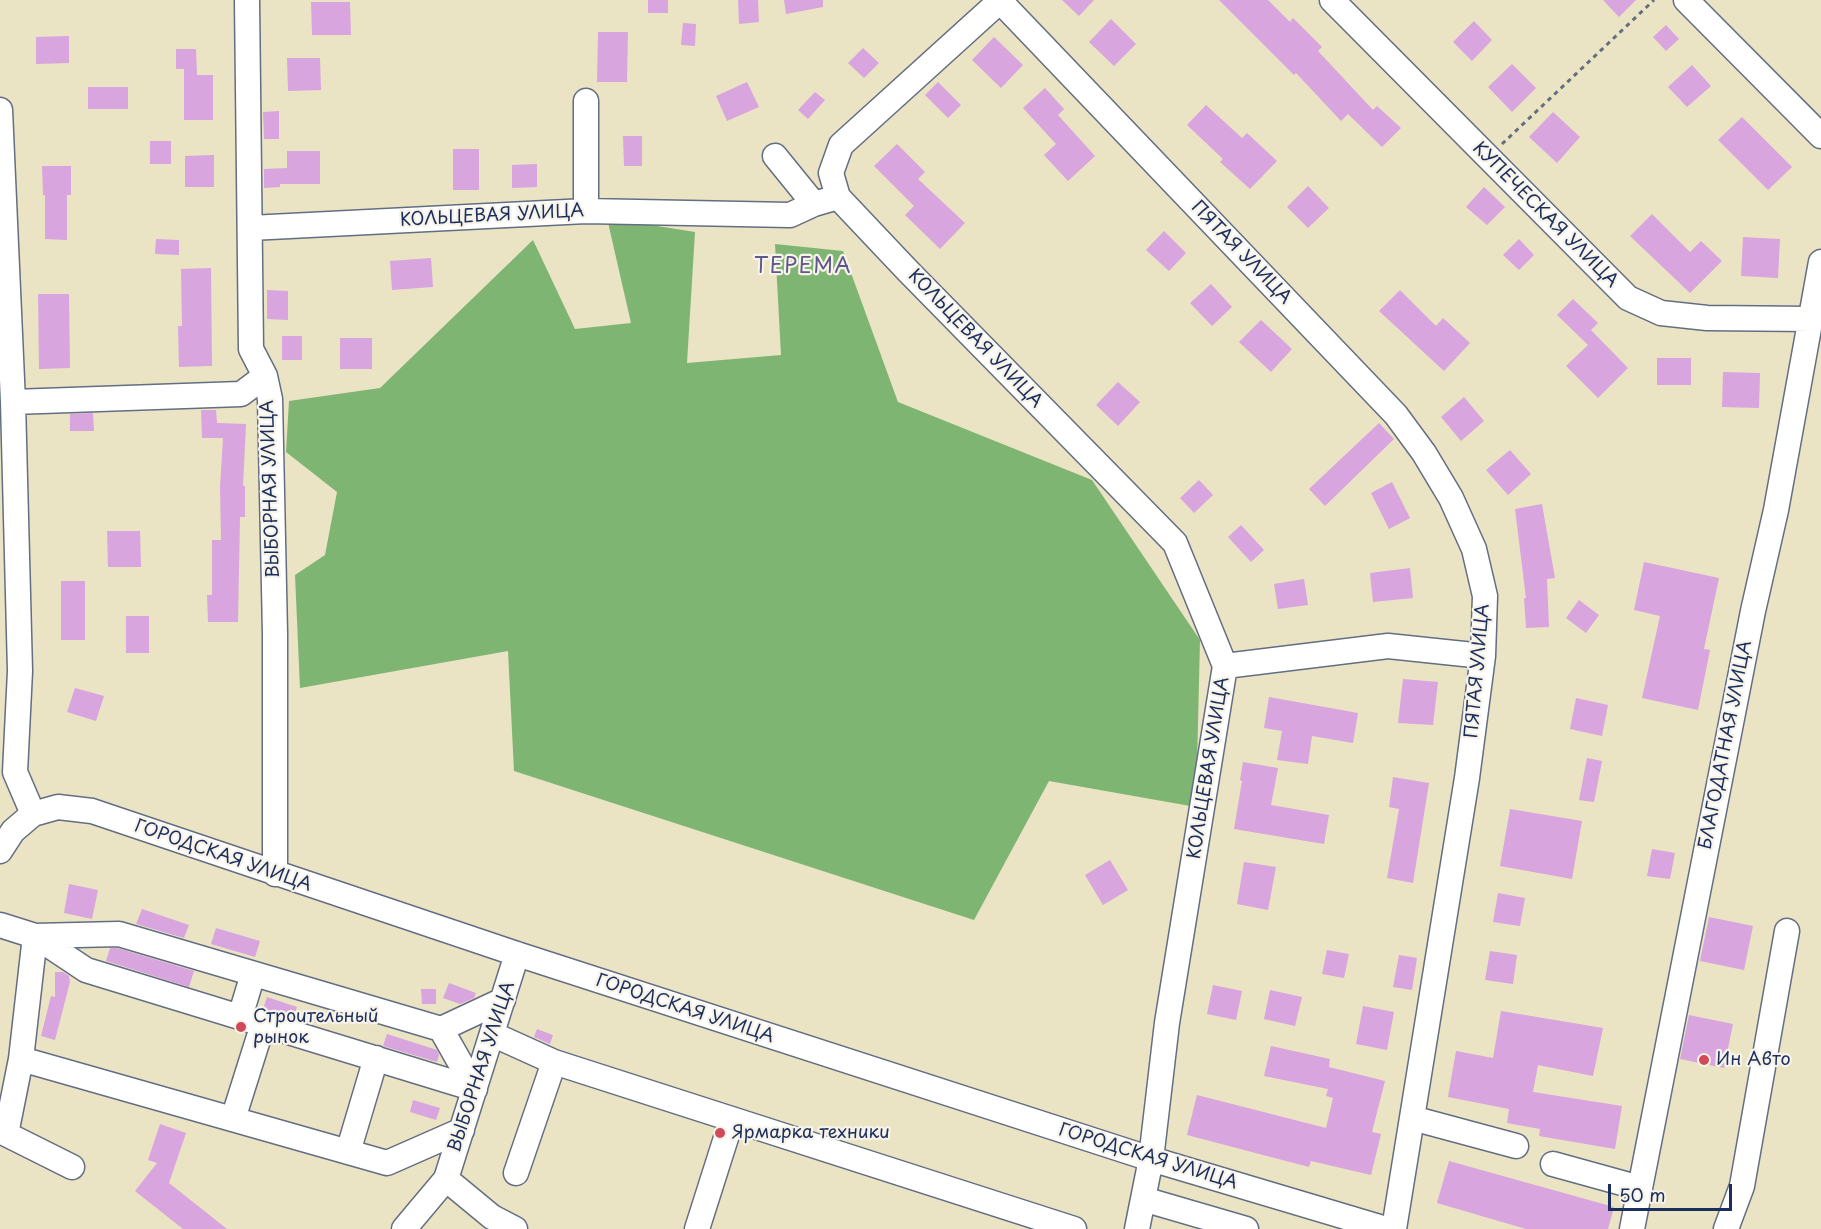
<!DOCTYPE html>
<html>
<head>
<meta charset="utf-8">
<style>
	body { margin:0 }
	#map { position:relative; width:1821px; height:1229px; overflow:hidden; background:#eae3c4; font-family:"Playpen Sans",sans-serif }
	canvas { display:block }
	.scale { position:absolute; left:1608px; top:1184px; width:124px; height:27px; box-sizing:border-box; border:3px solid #1b2f5e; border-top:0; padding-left:8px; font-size:18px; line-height:21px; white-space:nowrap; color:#1b2f5e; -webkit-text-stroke:4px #f7f3e8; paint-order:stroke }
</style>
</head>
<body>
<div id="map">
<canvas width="1821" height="1229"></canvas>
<div class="scale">50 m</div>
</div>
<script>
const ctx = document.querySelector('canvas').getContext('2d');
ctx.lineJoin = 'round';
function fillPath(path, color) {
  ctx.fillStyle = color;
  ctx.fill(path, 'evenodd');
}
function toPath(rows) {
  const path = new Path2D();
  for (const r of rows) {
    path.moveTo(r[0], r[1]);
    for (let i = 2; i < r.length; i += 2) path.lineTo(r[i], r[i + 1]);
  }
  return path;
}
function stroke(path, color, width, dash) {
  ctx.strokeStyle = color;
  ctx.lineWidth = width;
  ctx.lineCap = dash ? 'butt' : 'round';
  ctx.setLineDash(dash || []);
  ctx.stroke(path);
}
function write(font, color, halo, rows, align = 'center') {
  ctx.font = font + ' "Playpen Sans",sans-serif';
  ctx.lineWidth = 4.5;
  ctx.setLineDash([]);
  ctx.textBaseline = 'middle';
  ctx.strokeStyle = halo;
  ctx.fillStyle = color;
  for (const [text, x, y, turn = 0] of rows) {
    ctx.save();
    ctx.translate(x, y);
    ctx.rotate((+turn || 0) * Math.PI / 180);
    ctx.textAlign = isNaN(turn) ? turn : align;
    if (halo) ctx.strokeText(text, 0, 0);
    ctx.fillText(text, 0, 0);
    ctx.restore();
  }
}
const forest = toPath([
	[607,218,695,232,687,363,781,355,775,244,843,251,898,402,1092,480,1200,640,1196,807,1049,781,974,920,514,771,508,651,300,688,295,575,325,555,337,492,286,452,289,401,380,388,533,240,575,329,631,323]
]);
const building = toPath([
	[648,0,668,0,668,13,648,13],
	[738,0,758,0,759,22,739,24],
	[784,0,823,0,823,7,786,14],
	[1062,0,1094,0,1079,16],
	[1219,0,1268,0,1290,22,1293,18,1322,47,1318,51,1373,110,1377,106,1401,128,1382,147,1348,114,1341,121,1296,73,1294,75],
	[1603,0,1636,0,1619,17],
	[311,2,350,2,351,35,312,35],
	[1111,19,1136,44,1114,66,1089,42],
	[1474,21,1492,40,1472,61,1453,42],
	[683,23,696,24,695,46,681,45],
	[1666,25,1679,39,1666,51,1653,37],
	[598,32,628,32,627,82,597,82],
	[69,36,69,63,36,64,36,37],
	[994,37,1023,65,1001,88,972,60],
	[863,48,879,63,864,78,848,63],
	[176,49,196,49,197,75,213,75,213,120,184,120,184,69,176,69],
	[287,58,320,58,321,90,288,91],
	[1512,64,1536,88,1512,112,1488,87],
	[1692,65,1711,86,1687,107,1668,87],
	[747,82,759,107,727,121,716,96],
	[938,82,961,105,948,118,925,95],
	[88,87,128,87,128,109,88,109],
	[1045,88,1064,109,1058,115,1095,156,1068,181,1044,155,1056,144,1023,108],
	[815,92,825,100,808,119,798,110],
	[1206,105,1242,138,1247,133,1277,161,1250,189,1220,162,1223,159,1187,125],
	[279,111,279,139,264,139,263,112],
	[1553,112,1580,137,1557,163,1529,137],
	[1742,117,1792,167,1768,190,1718,140],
	[623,136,642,136,642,166,624,166],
	[150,141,171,141,171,164,150,164],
	[897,144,925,172,918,179,965,223,940,249,905,215,914,206,874,166],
	[453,149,479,149,479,190,453,190],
	[287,151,320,151,320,184,280,184,280,187,264,188,264,169,287,168],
	[214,155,214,187,185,187,185,156],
	[537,164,537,187,512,188,512,165],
	[42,166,71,166,71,195,67,195,67,240,45,239,45,195,43,195],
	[1308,186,1329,208,1308,228,1287,207],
	[1484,187,1505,207,1487,225,1466,207],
	[1652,214,1690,252,1701,241,1722,261,1690,293,1630,236],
	[1164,231,1186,253,1169,271,1146,250],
	[1743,237,1780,239,1778,278,1741,276],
	[156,239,179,240,179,255,155,254],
	[1519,239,1534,255,1519,270,1503,255],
	[431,258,433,287,392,290,390,261],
	[211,268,212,366,179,367,178,326,182,326,181,269],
	[1211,284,1232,307,1212,326,1190,303],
	[267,290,288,291,288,320,267,319],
	[1400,290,1436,326,1443,318,1470,343,1444,371,1379,311],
	[38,294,69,294,70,368,39,369],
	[1573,299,1598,323,1591,330,1628,368,1598,398,1566,366,1588,345,1557,315],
	[1261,320,1292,349,1271,372,1239,342],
	[282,336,302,336,302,360,282,360],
	[340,338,372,338,372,369,340,369],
	[1657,358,1691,358,1691,385,1657,385],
	[1723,372,1760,373,1759,408,1722,407],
	[1118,382,1140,402,1118,426,1096,405],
	[1464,397,1484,421,1461,441,1441,417],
	[201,410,216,410,217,423,246,424,243,486,245,486,245,517,240,517,238,622,208,622,207,595,212,595,212,540,221,540,220,487,223,438,202,438],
	[93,413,94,431,70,431,70,414],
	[1379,423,1394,439,1325,506,1309,489],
	[1510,450,1531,474,1508,495,1486,470],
	[1199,480,1213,495,1194,513,1180,498],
	[1392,482,1410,518,1389,529,1371,493],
	[1542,504,1555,578,1547,579,1549,627,1526,628,1524,598,1526,598,1515,509],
	[1241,525,1264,550,1251,562,1228,537],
	[107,531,140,531,141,567,108,567],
	[1644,562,1719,578,1704,649,1710,650,1698,710,1642,698,1660,616,1634,610],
	[1410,568,1413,598,1373,602,1370,573],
	[1304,579,1308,605,1278,609,1274,584],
	[61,581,85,581,85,640,61,640],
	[1579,600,1599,615,1586,633,1566,618],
	[126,616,149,616,149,653,126,653],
	[1403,679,1438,682,1433,725,1398,723],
	[75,688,104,696,96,721,67,712],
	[1269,697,1358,713,1353,743,1312,736,1308,764,1277,760,1282,731,1264,728],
	[1576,698,1608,705,1602,736,1570,729],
	[1587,758,1602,761,1594,802,1579,800],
	[1243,762,1278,768,1271,805,1329,815,1324,844,1234,829,1242,781,1240,780],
	[1393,777,1429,783,1413,883,1387,878,1399,809,1389,807],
	[1510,809,1582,821,1572,879,1500,866],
	[1652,849,1675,853,1670,879,1647,876],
	[1110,860,1128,890,1103,905,1085,875],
	[1244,862,1276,867,1268,910,1237,904],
	[69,884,98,890,92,919,64,913],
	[1498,893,1525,898,1520,926,1493,922],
	[142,909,189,925,184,938,136,924],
	[1709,917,1753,926,1744,970,1700,961],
	[216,928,260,941,255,957,211,944],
	[110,948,117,948,194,971,189,987,106,961],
	[1327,950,1349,954,1344,978,1322,974],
	[1490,951,1517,955,1513,984,1485,980],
	[1399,955,1417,958,1412,990,1393,987],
	[55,972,63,972,69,976,70,982,55,1040,41,1036,51,996,55,997],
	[449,983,476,993,474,998,460,1004,443,998],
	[1213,985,1242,991,1236,1020,1207,1014],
	[421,989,436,989,436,1004,422,1004],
	[1270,990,1302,997,1295,1026,1264,1019],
	[267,997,297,1007,293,1018,263,1009],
	[1363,1006,1394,1012,1387,1050,1356,1044],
	[1501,1011,1603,1028,1593,1076,1538,1065,1533,1092,1622,1106,1615,1149,1539,1136,1540,1129,1507,1123,1509,1109,1448,1097,1456,1051,1493,1058],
	[1689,1015,1733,1024,1724,1068,1680,1059],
	[537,1029,553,1035,550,1044,534,1037],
	[387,1034,437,1050,439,1055,437,1062,383,1046],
	[1271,1046,1330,1059,1329,1067,1385,1081,1372,1132,1381,1134,1371,1175,1311,1161,1309,1167,1187,1135,1197,1095,1326,1128,1333,1098,1326,1096,1328,1089,1264,1076],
	[413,1100,440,1108,436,1120,410,1112],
	[160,1124,186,1133,169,1183,227,1229,183,1229,135,1191,157,1163,148,1160],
	[1449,1161,1614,1207,1608,1229,1526,1229,1437,1203]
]);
const path = toPath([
	[1502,144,1654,0]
]);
const minor = toPath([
	[247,0,251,349,265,376,270,399,275,634,275,874],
	[999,0,1396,415,1424,453,1451,498,1474,549,1485,596,1483,656,1467,778,1394,1229],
	[1001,0,841,145,831,173,838,197,907,270,1175,543,1225,666,1167,1023,1151,1159,1137,1229],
	[1332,0,1628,298,1661,313,1707,318,1811,319],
	[1686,0,1821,136],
	[586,101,586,211],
	[0,110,13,402,20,671,15,772,33,814],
	[775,156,814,204],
	[250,228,586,211,790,215,814,204,838,197],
	[13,402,241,394,265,376],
	[1225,666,1388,646,1483,656],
	[0,851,13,831,33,814,58,807,92,811,517,954,1151,1159,1386,1229],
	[0,925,35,936,119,934,441,1029,503,1000],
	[240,1017,253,974],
	[441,1029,475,1089],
	[492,1034,554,1062,1074,1229],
	[21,1059,6,1134,72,1167],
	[1412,1118,1516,1146],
	[233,1119,263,1024],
	[462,1130,387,1163,21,1059,35,936,86,970,475,1089],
	[348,1152,376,1058],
	[1553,1164,1640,1188],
	[516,1173,554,1062],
	[446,1179,492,1217,515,1229],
	[1143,1199,1246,1229],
	[404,1229,446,1179,517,954],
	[697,1229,732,1119],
	[1632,1229,1753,611,1776,510,1821,262],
	[1726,1229,1742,1186,1787,931]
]);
const markers = [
	[241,1027,6,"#d1495b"],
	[1704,1060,6,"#d1495b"],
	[720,1133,6,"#d1495b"]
];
const streetNames = [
	["КУПЕЧЕСКАЯ УЛИЦА",1545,215,45],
	["КОЛЬЦЕВАЯ УЛИЦА",492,216,-3],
	["ПЯТАЯ УЛИЦА",1241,253,46],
	["КОЛЬЦЕВАЯ УЛИЦА",975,339,46],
	["ВЫБОРНАЯ УЛИЦА",271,489,-92],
	["ПЯТАЯ УЛИЦА",1478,671,-85],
	["БЛАГОДАТНАЯ УЛИЦА",1726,745,-79],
	["КОЛЬЦЕВАЯ УЛИЦА",1209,768,-81],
	["ГОРОДСКАЯ УЛИЦА",223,856,19],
	["ГОРОДСКАЯ УЛИЦА",685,1009,18],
	["ВЫБОРНАЯ УЛИЦА",482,1067,-72],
	["ГОРОДСКАЯ УЛИЦА",1148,1157,17]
];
const poiNames = [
	["Строительный",253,1017],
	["рынок",253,1038],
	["Ин Авто",1716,1060],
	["Ярмарка техники",732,1133]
];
const quarterNames = [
	["ТЕРЕМА",803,267]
];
fillPath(forest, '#7fb572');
fillPath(building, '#d8a5de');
stroke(minor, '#636e82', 27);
stroke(path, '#636e82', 3, [4.5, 4.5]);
stroke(minor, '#fff', 24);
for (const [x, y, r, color] of markers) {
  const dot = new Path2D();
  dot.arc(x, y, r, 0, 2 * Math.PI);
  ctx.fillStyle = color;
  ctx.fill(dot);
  stroke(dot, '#f7f3e8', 2);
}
write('18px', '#1b2f5e', '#f7f3e8', streetNames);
write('18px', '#1b2f5e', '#f7f3e8', poiNames, 'left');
ctx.letterSpacing = '1.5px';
write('21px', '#5d588b', '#f7f3e8', quarterNames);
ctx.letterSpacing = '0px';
</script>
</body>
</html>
